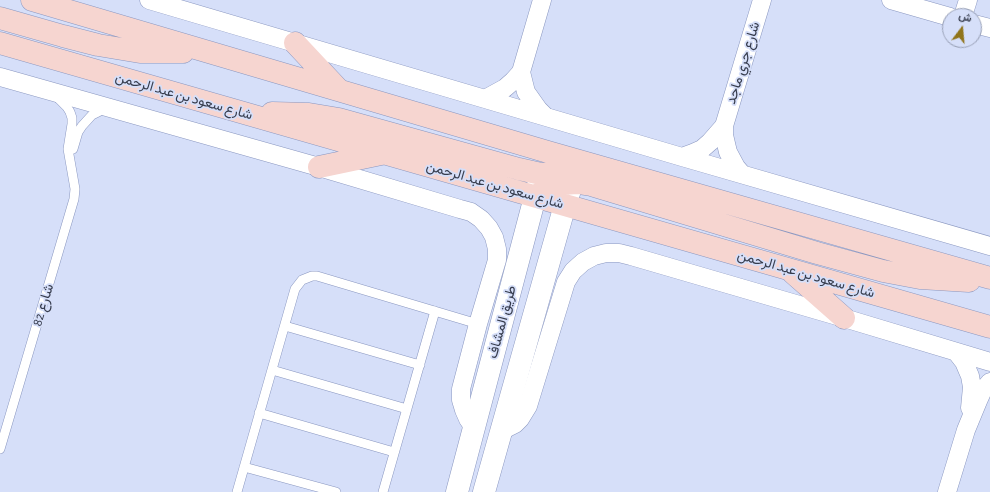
<!DOCTYPE html>
<html>
<head>
<meta charset="utf-8">
<style>
	body { margin:0 }
	#map { position:relative; width:990px; height:492px; overflow:hidden; background:#d6dff9; font-family:"Alegreya Sans",Vazirmatn,sans-serif }
	canvas { display:block }
	.north { position:absolute; left:942px; top:8px; width:40px; height:40px; box-sizing:border-box; background:#d6dff9; border:1px solid #969eb4; border-radius:50%; rotate:16deg; font-size:11px; font-weight:700; line-height:16px; text-align:center; color:#363c4d }
	.north::after { content:''; display:block; margin:auto; width:14px; height:18px; background:#90741a; clip-path:polygon(50% 0,100% 100%,50% 72%,0 100%) }
</style>
</head>
<body>
<div id="map">
<canvas width="990" height="492"></canvas>
<div class="north">ش</div>
</div>
<script>
const ctx = document.querySelector('canvas').getContext('2d');
ctx.lineJoin = 'round';
function toPath(rows) {
  const path = new Path2D();
  for (const r of rows) {
    path.moveTo(r[0], r[1]);
    for (let i = 2; i < r.length; i += 2) path.lineTo(r[i], r[i + 1]);
  }
  return path;
}
function stroke(path, color, width, dash) {
  ctx.strokeStyle = color;
  ctx.lineWidth = width;
  ctx.lineCap = dash ? 'butt' : 'round';
  ctx.setLineDash(dash || []);
  ctx.stroke(path);
}
function write(font, color, halo, rows, align = 'center') {
  ctx.font = font + ' "Alegreya Sans",Vazirmatn,sans-serif';
  ctx.lineWidth = 3.5;
  ctx.setLineDash([]);
  ctx.textBaseline = 'middle';
  ctx.strokeStyle = halo;
  ctx.fillStyle = color;
  for (const [text, x, y, turn = 0] of rows) {
    ctx.save();
    ctx.translate(x, y);
    ctx.rotate((+turn || 0) * Math.PI / 180);
    ctx.textAlign = isNaN(turn) ? turn : align;
    if (halo) ctx.strokeText(text, 0, 0);
    ctx.fillText(text, 0, 0);
    ctx.restore();
  }
}
const service = toPath([
	[73,149,78,132,82,126,92,115,106,108],
	[285,326,420,365],
	[272,370,407,409],
	[259,413,394,452],
	[0,449,74,199,75,189,68,149,72,124,72,118,70,112,67,107,57,97],
	[244,467,336,492],
	[237,492,295,289,302,280,312,276,317,276,478,324],
	[383,492,435,311]
]);
const minor = toPath([
	[149,0,682,157,990,246],
	[891,0,950,17],
	[963,16,968,0],
	[974,24,990,28],
	[521,72,526,92,538,109,545,116],
	[0,77,319,167,460,209,471,212,481,219,489,228,494,237,497,249,497,260,478,324,461,389,461,400,464,410,468,419,474,428],
	[485,99,505,88,513,81,521,72,542,0],
	[682,157,693,153,702,149,710,142,724,126],
	[742,174,736,167,728,152,724,135,724,126,762,0],
	[957,353,964,362,970,376,972,387,970,408],
	[501,431,515,424,520,419,528,406,566,282,573,271,583,262,594,256,606,253,619,253,631,256,844,318,990,362],
	[947,492,966,430,978,401,983,390,990,382]
]);
const tertiary = toPath([
	[457,492,540,178],
	[484,492,565,205,571,187]
]);
const secondary = toPath([
	[32,0,548,152,990,278],
	[0,18,63,36,98,45,140,52,183,52],
	[0,43,990,327],
	[295,43,339,90],
	[272,113,309,114,339,119,519,169,541,174,554,173,559,172,570,167],
	[319,167,381,154],
	[535,196,549,188,560,184,578,183,591,185,817,253,883,271,920,278,969,281],
	[793,273,844,318]
]);
const streetNames = [
	["شارع جري ماجد",743,63,-73],
	["شارع سعود بن عبد الرحمن",184,96,16],
	["شارع سعود بن عبد الرحمن",495,185,16],
	["شارع سعود بن عبد الرحمن",806,274,16],
	["شارع 82",43,305,-73],
	["طريق المشاف",502,322,-75]
];
stroke(service, '#8a97c0', 10);
stroke(minor, '#8a97c0', 19);
stroke(tertiary, '#8a97c0', 23);
stroke(secondary, '#8a97c0', 23);
stroke(service, '#fff', 9);
stroke(minor, '#fff', 18);
stroke(tertiary, '#fff', 22);
stroke(secondary, '#f6d5d0', 22);
write('14px', '#363c4d', '#d6dff9', streetNames);
</script>
</body>
</html>
